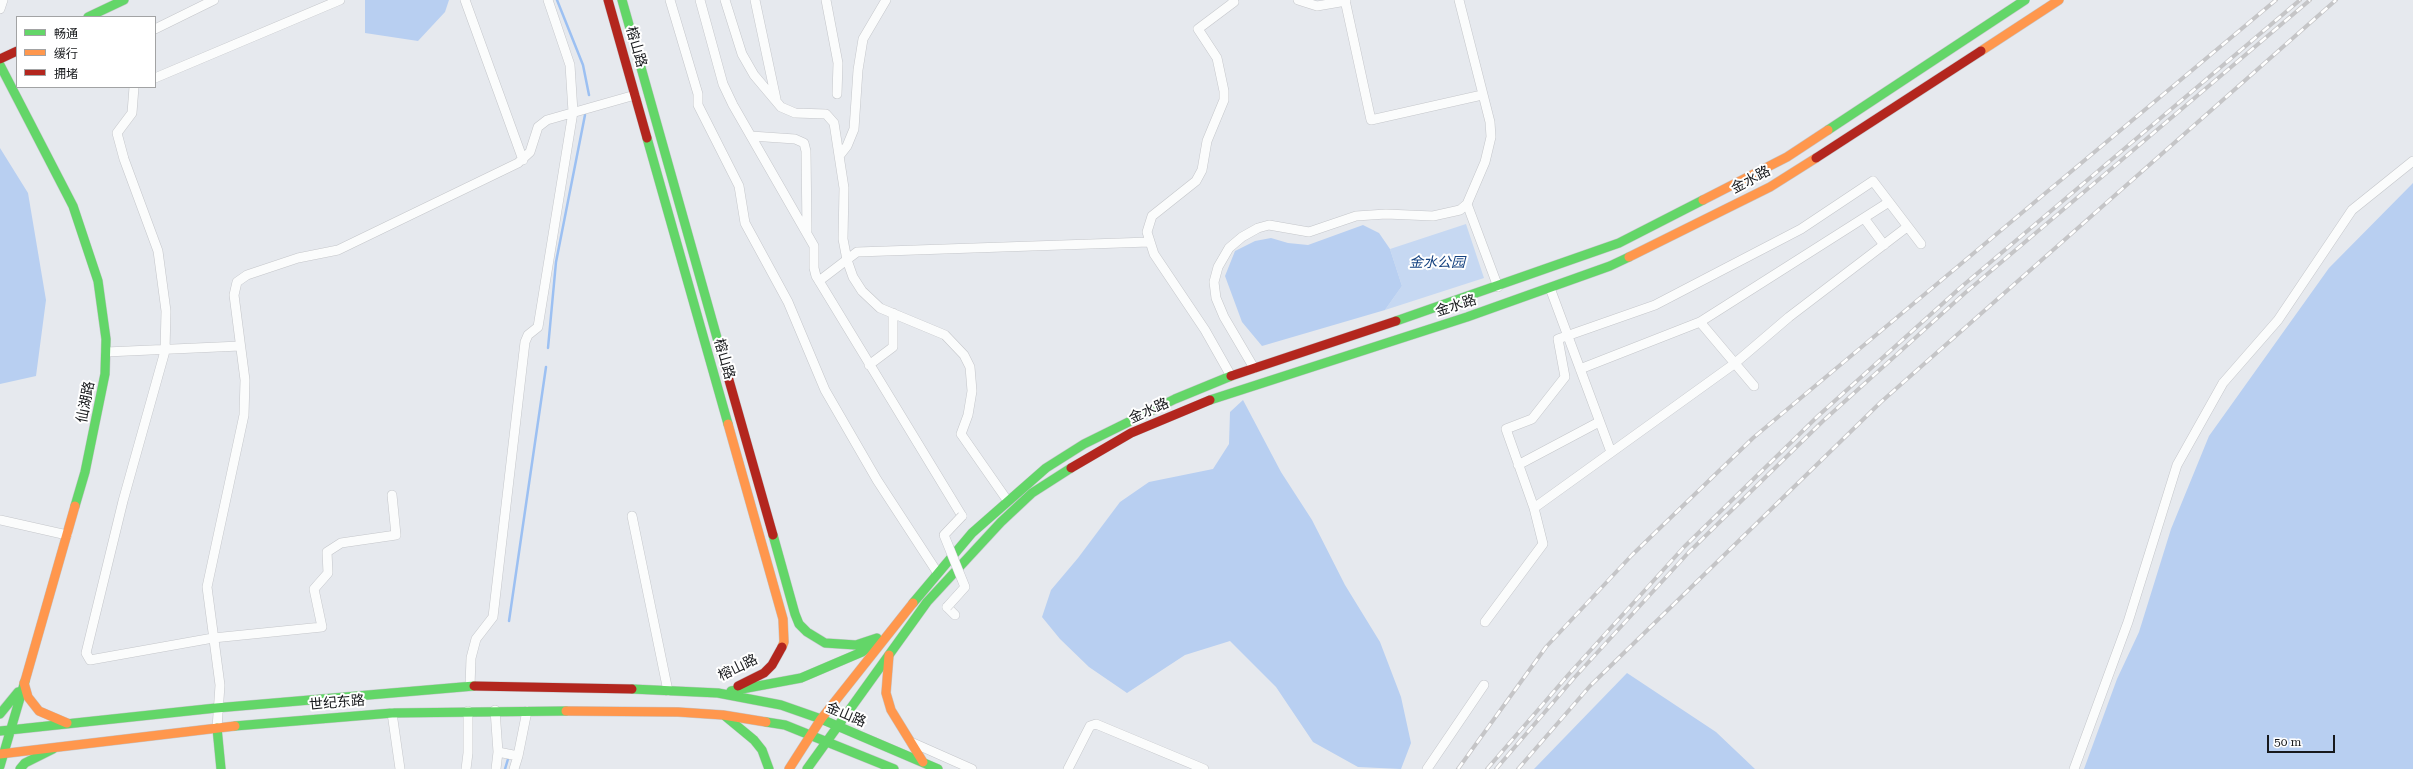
<!DOCTYPE html>
<html>
<head>
<meta charset="utf-8">
<style>
	body { margin:0 }
	#map { position:relative; width:2413px; height:769px; overflow:hidden; background:#e6e9ee; font-family:"Roboto Serif","Noto Sans SC",serif }
	canvas { display:block }
	.legend { position:absolute; left:16px; top:16px; width:140px; height:72px; box-sizing:border-box; background:#fff; border:1px solid #a2a3a4; margin:0; padding:5px 7px; list-style:none; font-size:12px; color:#17191c }
	.legend li { display:flex; align-items:center; gap:8px; height:20px }
	.legend b { width:20px; border:1px solid #a2a3a4 }
	.scale { position:absolute; left:2267px; top:735px; width:68px; height:18px; box-sizing:border-box; border:2px solid #17191c; border-top:0; padding-left:5px; font-size:12px; line-height:14px; white-space:nowrap; color:#17191c; -webkit-text-stroke:3px #fff; paint-order:stroke }
</style>
</head>
<body>
<div id="map">
<canvas width="2413" height="769"></canvas>
<ul class="legend">
<li><b style="height:5px;background:#63d668"></b>畅通</li>
<li><b style="height:5px;background:#ff974d"></b>缓行</li>
<li><b style="height:5px;background:#b3261e"></b>拥堵</li>
</ul>
<div class="scale">50 m</div>
</div>
<script>
const ctx = document.querySelector('canvas').getContext('2d');
ctx.lineJoin = 'round';
function fillPath(path, color) {
  ctx.fillStyle = color;
  ctx.fill(path, 'evenodd');
}
function toPath(rows) {
  const path = new Path2D();
  for (const r of rows) {
    path.moveTo(r[0], r[1]);
    for (let i = 2; i < r.length; i += 2) path.lineTo(r[i], r[i + 1]);
  }
  return path;
}
function stroke(path, color, width, dash) {
  ctx.strokeStyle = color;
  ctx.lineWidth = width;
  ctx.lineCap = dash ? 'butt' : 'round';
  ctx.setLineDash(dash || []);
  ctx.stroke(path);
}
function write(font, color, halo, rows, align = 'center') {
  ctx.font = font + ' "Roboto Serif","Noto Sans SC",serif';
  ctx.lineWidth = 4;
  ctx.setLineDash([]);
  ctx.textBaseline = 'middle';
  ctx.strokeStyle = halo;
  ctx.fillStyle = color;
  for (const [text, x, y, turn = 0] of rows) {
    ctx.save();
    ctx.translate(x, y);
    ctx.rotate((+turn || 0) * Math.PI / 180);
    ctx.textAlign = isNaN(turn) ? turn : align;
    if (halo) ctx.strokeText(text, 0, 0);
    ctx.fillText(text, 0, 0);
    ctx.restore();
  }
}
const green = toPath([
	[1466,224,1484,278,1385,310,1402,286,1390,249]
]);
const forest = toPath([
	[365,0,449,0,445,12,418,41,365,33],
	[0,148,28,193,46,300,36,376,0,384],
	[2413,183,2413,769,2084,769,2117,679,2139,632,2171,529,2209,436,2329,268],
	[1363,225,1379,233,1390,249,1402,286,1385,310,1262,346,1242,322,1225,276,1235,251,1255,241,1271,238,1288,243,1308,245],
	[1243,400,1281,472,1312,520,1345,585,1380,642,1401,697,1411,743,1401,769,1358,767,1313,742,1276,687,1230,641,1185,655,1127,693,1089,667,1060,639,1042,617,1051,590,1078,558,1120,502,1149,482,1213,469,1229,444,1230,412],
	[1627,673,1716,732,1755,769,1534,769]
]);
const stream = toPath([
	[557,0,583,65,589,95],
	[548,348,556,262,585,115],
	[509,621,546,367],
	[505,769,508,759]
]);
const street = toPath([
	[465,0,523,160],
	[670,0,698,94,698,105,739,186,745,223,788,302,825,390,877,480,937,572],
	[700,0,723,84,733,105,814,246,814,268,816,276,962,516],
	[725,0,742,54,754,75,781,107,795,113,826,114,834,123,844,188,843,239,847,260,853,277,862,291,880,308,945,335,964,355,970,367,972,391,968,415,961,434,1007,500],
	[755,0,776,99],
	[826,0,838,63,837,94],
	[1298,0,1317,6,1346,1],
	[1345,0,1371,120,1482,95],
	[0,9,3,0],
	[155,29,214,0],
	[155,78,340,0],
	[134,87,132,113,117,133,124,159,158,251,166,311,165,351,123,501,86,653,90,660,213,638,322,627,314,589,328,573,327,552,341,543,396,535,392,495],
	[751,136,795,139,804,143,806,151,807,231],
	[840,155,847,146,854,129,858,70,863,39,886,0],
	[1467,204,1498,287],
	[1864,218,1884,245],
	[819,281,857,252,1149,242],
	[1550,288,1611,452],
	[1700,322,1754,386],
	[106,352,240,346],
	[869,365,893,347,893,313],
	[1254,368,1224,317,1216,298,1214,282,1218,267,1229,248,1242,237,1258,228,1269,225,1309,232,1356,216,1386,214,1433,216,1460,210,1467,204,1485,162,1491,137,1490,122,1459,0],
	[1580,369,1700,322,1889,202],
	[1231,376,1205,330,1154,254,1147,232,1152,216,1196,181,1202,170,1207,141,1224,100,1224,91,1217,58,1198,29,1234,2,1233,0],
	[1518,465,1599,422],
	[1534,508,1734,364,1789,317,1907,227],
	[632,516,668,691],
	[0,520,67,535],
	[947,607,955,615],
	[1485,622,1543,544,1534,508,1506,429,1532,419,1565,377,1558,339,1655,305,1801,229,1873,181,1921,244],
	[470,686,471,658,476,639,493,617,525,342,528,335,538,327,573,112,570,65,548,0],
	[495,710,498,752],
	[392,713,400,769],
	[217,728,220,685,207,587,244,415,245,380,234,295,237,282,247,275,298,258,338,250,518,163,530,152,538,127,547,120,635,95],
	[911,742,972,769],
	[466,769,468,753,468,711],
	[496,769,498,752,518,756,527,711],
	[514,769,518,756],
	[1068,769,1090,726,1096,724,1204,769],
	[1427,769,1484,685],
	[2074,769,2128,622,2177,465,2223,383,2278,320,2352,210,2413,161]
]);
const fast = toPath([
	[622,0,721,352],
	[88,17,124,0],
	[0,65,73,206,98,281,106,339,105,374,85,472,75,506],
	[1828,130,2025,0],
	[647,138,728,424],
	[1396,321,1619,243,1703,200],
	[1210,400,1467,317,1610,266,1629,257],
	[773,535,795,614,799,624,807,632,825,643,856,645,877,638],
	[913,603,972,533,1046,468,1084,444,1175,399,1231,376],
	[632,689,718,693,781,705,821,719,938,769],
	[731,691,801,678,862,652,878,641],
	[0,714,18,692],
	[725,716,754,740,762,750,769,769],
	[766,722,785,725,894,769],
	[235,726,392,713,566,711],
	[217,728,221,769],
	[0,731,216,708,474,686],
	[0,766,25,681],
	[20,769,25,763,53,749],
	[807,769,927,602,1001,522,1032,493,1071,468]
]);
const slow = toPath([
	[1981,51,2059,0],
	[1703,200,1787,157,1828,130],
	[1629,257,1770,187,1816,158],
	[728,424,783,619,784,642,782,647],
	[889,655,886,693,891,710,923,762],
	[25,681,75,506],
	[24,683,28,697,39,711,67,723],
	[566,711,678,712,723,715,766,722],
	[0,754,235,726],
	[789,769,821,719,913,603]
]);
const jam = toPath([
	[608,0,647,138],
	[0,59,17,51],
	[1816,158,1981,51],
	[721,352,773,535],
	[1231,376,1396,321],
	[1071,468,1131,433,1210,400],
	[474,686,632,689],
	[738,686,764,673,772,665,782,647]
]);
const rail = toPath([
	[1458,769,1546,647,1632,555,1753,438,2276,0],
	[1487,769,1569,674,1684,547,1818,416,1960,288,2300,0],
	[1496,769,1574,678,1689,552,1823,421,1965,293,2310,0],
	[1518,769,1590,686,1881,402,2336,0]
]);
const streetBridge = toPath([
	[947,607,965,587,944,535,962,516]
]);
const streetNames = [
	["榕山路",636,47,74],
	["金水路",1751,180,-28],
	["金水路",1456,306,-18],
	["榕山路",724,359,74],
	["仙湖路",86,402,-79],
	["金水路",1149,411,-24],
	["榕山路",738,668,-26],
	["世纪东路",337,703,-5],
	["金山路",846,715,23]
];
const parkNames = [
	["金水公园",1437,263]
];
fillPath(green, '#c6d8f2');
fillPath(forest, '#b8cff1');
stroke(stream, '#9cc0f2', 2.5);
stroke(street, '#c4c6ca', 10);
stroke(fast, '#c4c6ca', 10);
stroke(slow, '#c4c6ca', 10);
stroke(jam, '#c4c6ca', 10);
stroke(street, '#fbfcfc', 9);
stroke(fast, '#63d668', 9);
stroke(slow, '#ff974d', 9);
stroke(jam, '#b3261e', 9);
stroke(rail, '#c5c5c7', 4);
stroke(rail, '#fff', 2.5, [8]);
stroke(streetBridge, '#c4c6ca', 10, []);
stroke(streetBridge, '#fbfcfc', 9);
write('14px', '#17191c', '#fff', streetNames);
write('italic 14px', '#164381', '#fff', parkNames);
</script>
</body>
</html>
